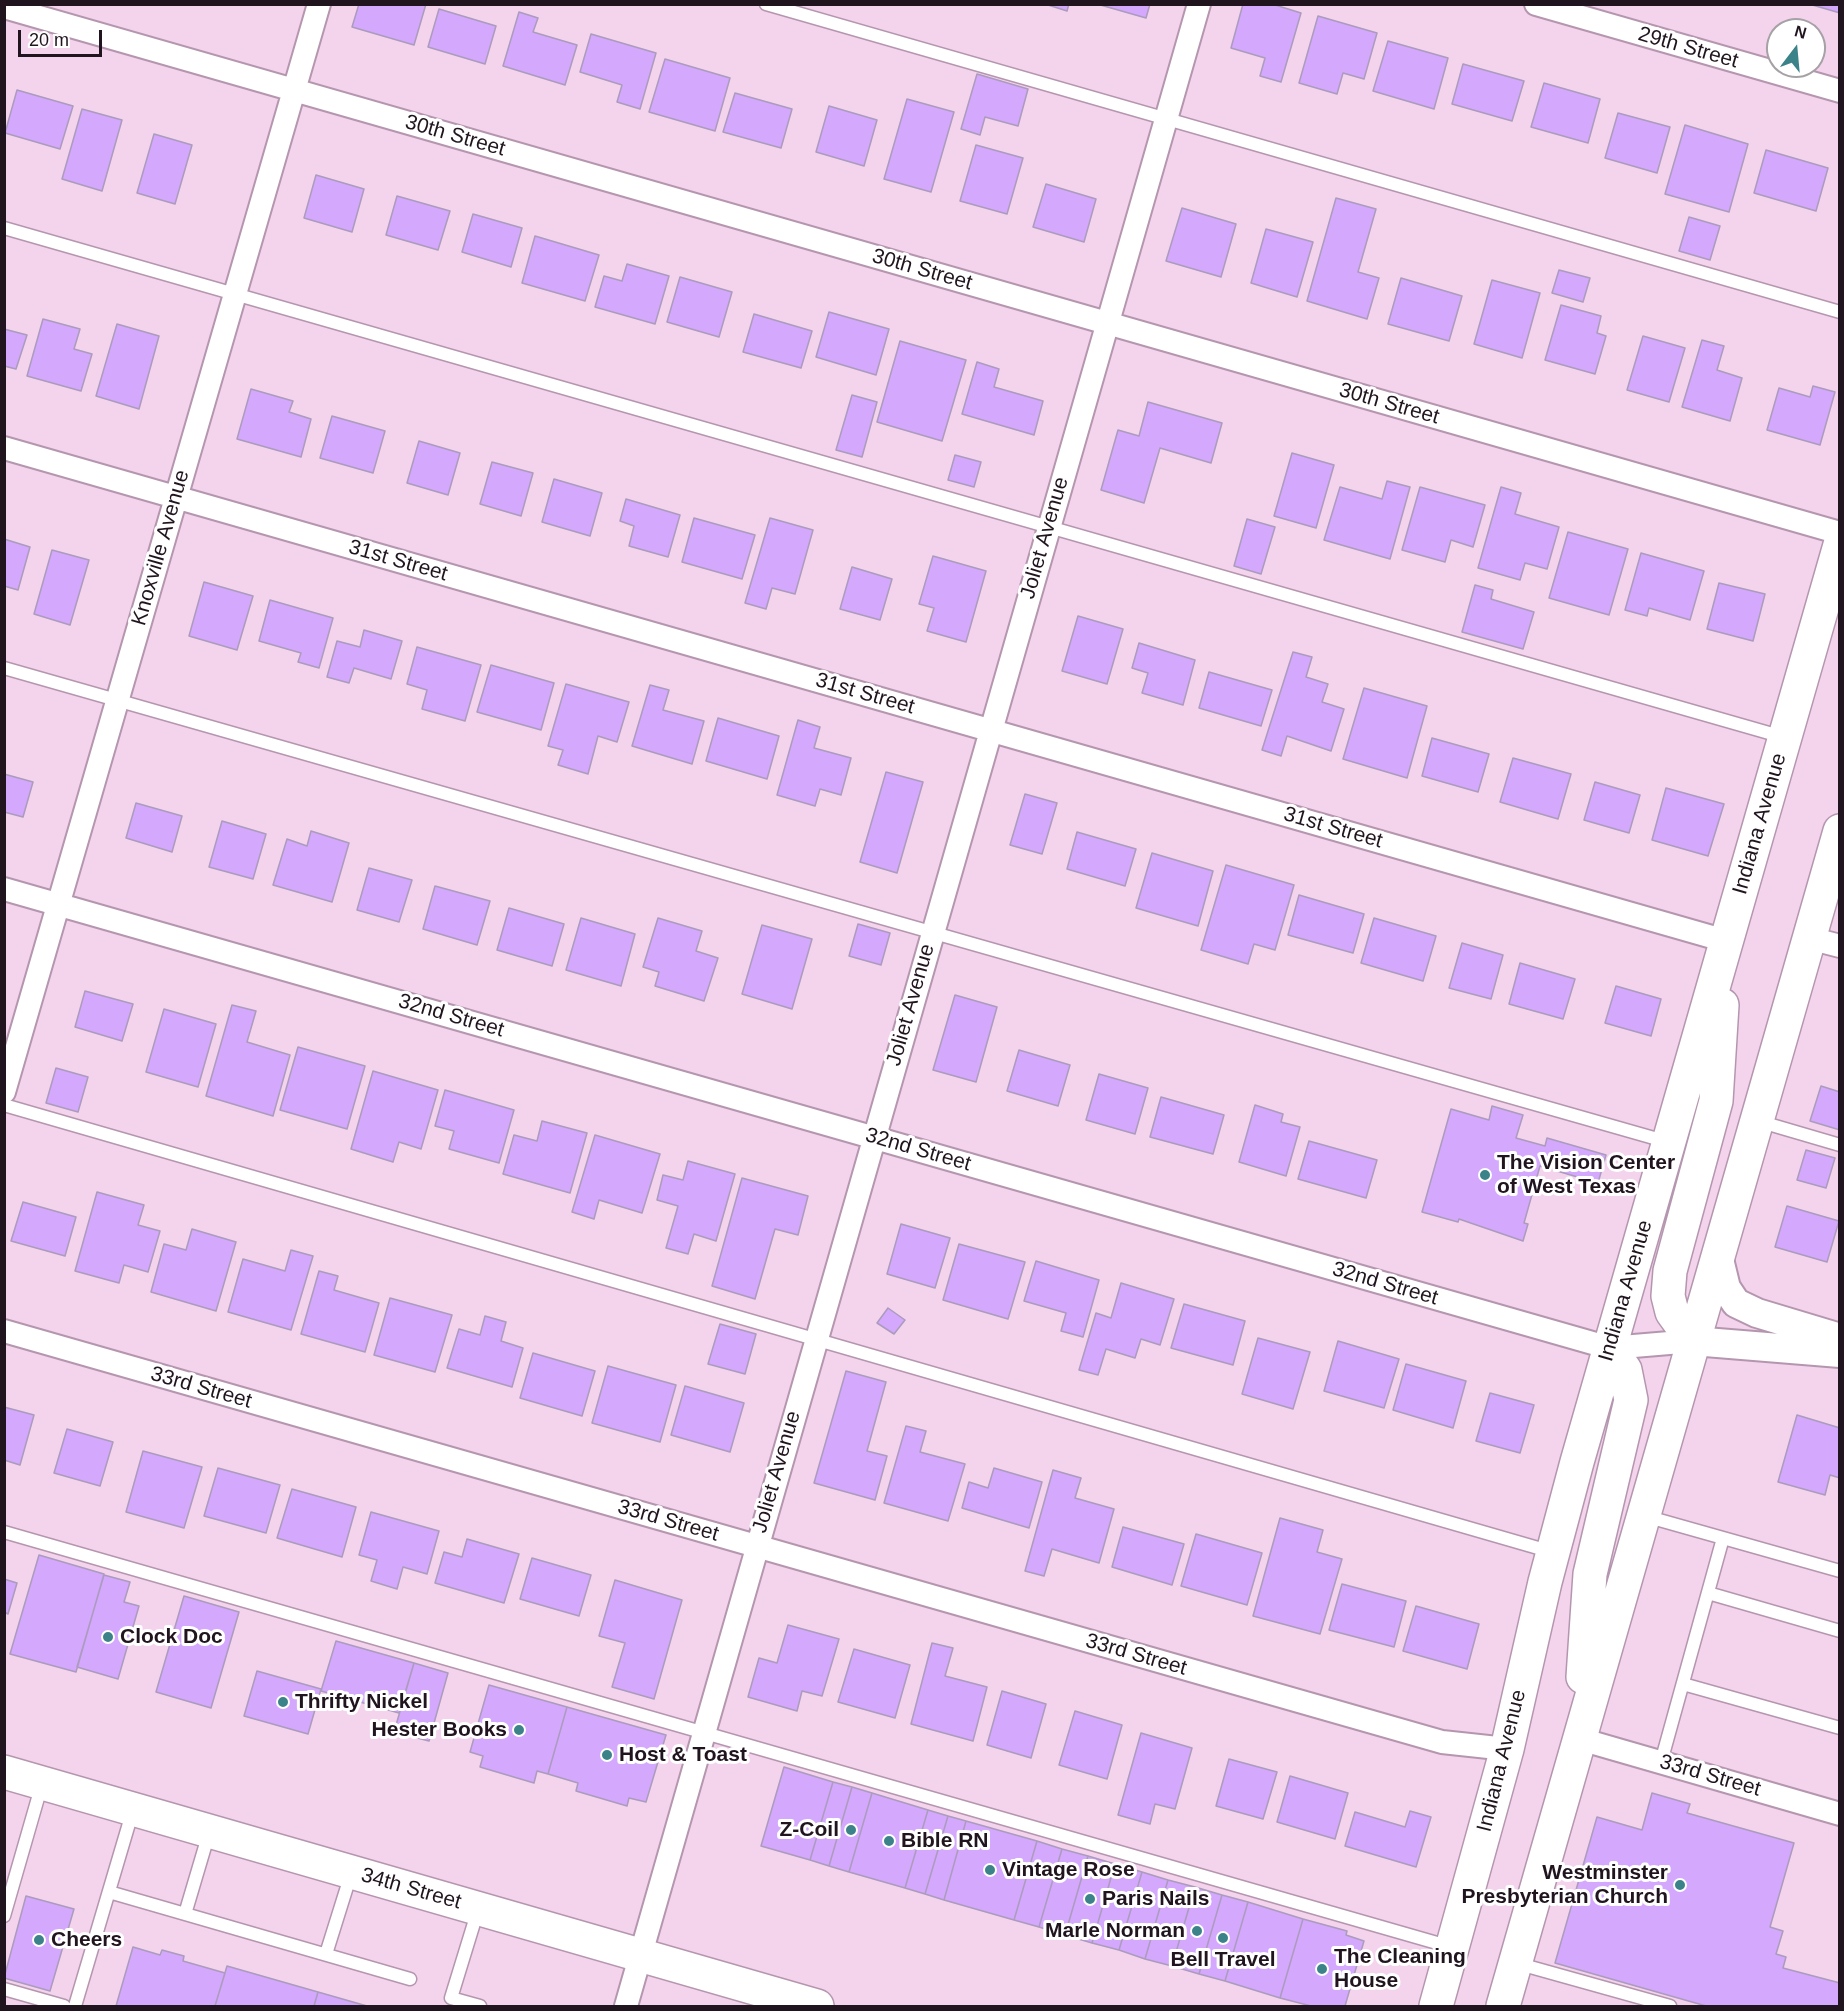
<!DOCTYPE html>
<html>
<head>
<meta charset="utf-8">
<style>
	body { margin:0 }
	#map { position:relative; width:1844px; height:2011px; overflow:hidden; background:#f4d3ed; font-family:Helvetica,sans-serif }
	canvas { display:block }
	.frame { position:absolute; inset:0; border:6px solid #20151e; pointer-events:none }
	.north { position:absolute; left:1766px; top:18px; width:60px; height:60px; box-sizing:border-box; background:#fff; border:2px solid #a6a1a5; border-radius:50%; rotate:16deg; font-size:16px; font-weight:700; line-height:24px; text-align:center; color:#20151e }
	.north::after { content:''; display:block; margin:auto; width:21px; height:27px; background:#3b8389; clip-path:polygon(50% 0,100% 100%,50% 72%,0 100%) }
	.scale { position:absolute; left:18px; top:30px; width:84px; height:27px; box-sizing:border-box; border:3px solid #20151e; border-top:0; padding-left:8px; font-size:18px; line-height:21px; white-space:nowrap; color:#20151e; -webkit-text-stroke:4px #fff; paint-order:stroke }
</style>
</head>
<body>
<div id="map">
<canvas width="1844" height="2011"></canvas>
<div class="frame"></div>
<div class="north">N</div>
<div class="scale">20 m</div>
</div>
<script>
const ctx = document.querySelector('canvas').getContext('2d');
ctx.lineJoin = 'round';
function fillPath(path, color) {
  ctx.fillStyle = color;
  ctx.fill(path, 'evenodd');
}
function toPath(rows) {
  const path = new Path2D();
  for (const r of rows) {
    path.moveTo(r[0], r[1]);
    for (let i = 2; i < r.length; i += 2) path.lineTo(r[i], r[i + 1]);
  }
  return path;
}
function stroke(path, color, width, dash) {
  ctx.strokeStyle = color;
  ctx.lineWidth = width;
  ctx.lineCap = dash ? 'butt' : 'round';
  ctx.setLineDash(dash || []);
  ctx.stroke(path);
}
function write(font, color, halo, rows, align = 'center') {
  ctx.font = font + ' Helvetica,sans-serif';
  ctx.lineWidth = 6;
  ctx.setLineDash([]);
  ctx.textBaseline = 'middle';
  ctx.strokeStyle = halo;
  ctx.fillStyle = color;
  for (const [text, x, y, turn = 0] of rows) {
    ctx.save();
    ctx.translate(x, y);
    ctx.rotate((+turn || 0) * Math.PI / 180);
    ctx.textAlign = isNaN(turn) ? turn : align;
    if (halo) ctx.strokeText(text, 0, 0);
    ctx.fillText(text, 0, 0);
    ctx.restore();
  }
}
const building = toPath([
	[359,4,426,4,414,45,352,27,359,4],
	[1045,4,1069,4,1067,11,1045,4],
	[1097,4,1150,4,1146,18,1097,4],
	[1243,4,1272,4,1301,13,1281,82,1260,76,1265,58,1231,48,1243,4],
	[1809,4,1840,4,1840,13,1809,4],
	[439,9,496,26,485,64,428,47,439,9],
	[519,12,538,18,533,32,577,45,565,85,503,66,519,12],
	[1318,16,1377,33,1364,79,1343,73,1337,94,1299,83,1318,16],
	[591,34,656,53,640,109,617,102,622,85,580,72,591,34],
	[1388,41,1448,58,1434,109,1373,91,1388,41],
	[665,59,730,78,715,131,649,112,665,59],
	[1463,64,1524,81,1512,121,1452,104,1463,64],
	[977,74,1028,89,1018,126,985,117,980,135,961,129,977,74],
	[1544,83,1600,99,1588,143,1531,127,1544,83],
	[17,90,73,106,60,149,5,133,17,90],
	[735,93,792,109,781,148,723,132,735,93],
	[907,99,954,112,931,192,884,179,907,99],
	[829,106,877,120,864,166,816,152,829,106],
	[82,109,122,120,102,191,62,179,82,109],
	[1618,113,1670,127,1657,173,1605,158,1618,113],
	[1685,125,1748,144,1729,212,1665,194,1685,125],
	[154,134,192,145,175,204,137,193,154,134],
	[976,145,1023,158,1007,214,960,201,976,145],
	[1766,150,1828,168,1816,211,1754,193,1766,150],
	[316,175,364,189,352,232,304,218,316,175],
	[1046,184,1096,199,1084,242,1033,227,1046,184],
	[397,196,450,211,438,250,386,235,397,196],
	[1336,198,1376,209,1358,272,1379,278,1367,319,1307,301,1336,198],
	[1182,208,1236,224,1221,277,1166,261,1182,208],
	[473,214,522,228,511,267,462,252,473,214],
	[1689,217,1720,226,1710,260,1679,251,1689,217],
	[1266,229,1313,242,1297,297,1251,283,1266,229],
	[535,236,599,255,585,301,522,283,535,236],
	[627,264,669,276,655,324,595,307,604,276,622,281,627,264],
	[1559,270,1590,278,1583,302,1552,293,1559,270],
	[680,277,732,292,719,337,667,322,680,277],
	[1401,278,1462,296,1449,341,1388,324,1401,278],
	[1492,280,1540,293,1522,358,1474,344,1492,280],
	[1561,305,1601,316,1597,333,1606,336,1595,374,1545,360,1561,305],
	[829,312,889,329,876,375,816,357,829,312],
	[754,314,812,331,801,368,743,352,754,314],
	[43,319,80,329,74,349,92,354,81,391,27,376,43,319],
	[117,324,159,336,139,409,96,396,117,324],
	[4,329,27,335,16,369,4,366,4,329],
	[1643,336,1685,348,1669,402,1627,390,1643,336],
	[1702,340,1724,346,1717,370,1742,378,1730,421,1682,407,1702,340],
	[900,341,966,360,942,441,877,422,900,341],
	[977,362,999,369,994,387,1043,401,1034,435,962,414,977,362],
	[1813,386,1835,392,1820,445,1767,430,1779,388,1810,397,1813,386],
	[251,389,293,401,289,412,311,419,301,457,237,439,251,389],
	[852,395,877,402,862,457,836,450,852,395],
	[1148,402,1222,423,1211,463,1160,448,1144,503,1101,490,1118,430,1139,436,1148,402],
	[332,416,385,431,373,473,320,458,332,416],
	[419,441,460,453,448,495,407,483,419,441],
	[1292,453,1334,465,1316,528,1274,516,1292,453],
	[955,455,981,462,974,487,948,480,955,455],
	[492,462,533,473,521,516,480,504,492,462],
	[554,479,602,493,590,536,542,522,554,479],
	[1387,481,1410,487,1390,559,1324,540,1340,487,1382,499,1387,481],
	[1420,487,1485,505,1473,547,1451,540,1445,562,1402,550,1420,487],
	[1501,487,1521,493,1515,514,1559,527,1547,569,1525,563,1520,580,1478,568,1501,487],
	[626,499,680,515,668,557,629,546,634,526,620,521,626,499],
	[694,518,755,535,742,579,682,562,694,518],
	[770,518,813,530,795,594,772,588,766,609,745,603,770,518],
	[1247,519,1275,527,1261,574,1234,566,1247,519],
	[1568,532,1628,549,1609,615,1549,598,1568,532],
	[4,539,30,547,18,590,4,586,4,539],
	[52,550,89,560,70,625,34,614,52,550],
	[1641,553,1704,571,1690,620,1649,608,1647,616,1625,610,1641,553],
	[933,556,986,571,966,642,927,631,934,608,919,604,933,556],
	[852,567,892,579,880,620,840,609,852,567],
	[204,582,253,596,237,650,189,636,204,582],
	[1719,583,1765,594,1753,641,1707,629,1719,583],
	[1475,585,1493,590,1491,599,1534,612,1523,649,1462,632,1475,585],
	[270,600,333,618,319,668,298,662,301,653,259,641,270,600],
	[1078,616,1123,629,1107,684,1062,671,1078,616],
	[364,630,402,641,391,679,354,668,349,683,327,677,337,641,360,647,364,630],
	[1139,643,1195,660,1183,705,1142,693,1148,673,1132,668,1139,643],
	[417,647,481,665,465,721,422,709,427,690,407,684,417,647],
	[1293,652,1312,657,1306,677,1328,684,1322,702,1344,709,1331,751,1287,736,1281,756,1262,750,1293,652],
	[491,665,554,683,541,730,477,712,491,665],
	[1209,672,1272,690,1261,726,1199,708,1209,672],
	[566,684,629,702,617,742,598,736,588,774,558,765,563,750,548,746,566,684],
	[650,685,669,690,663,710,704,721,692,764,632,746,650,685],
	[1364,688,1427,706,1407,778,1343,759,1364,688],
	[718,718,779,736,767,779,706,761,718,718],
	[798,720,820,727,814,748,851,758,841,795,820,789,815,806,777,795,798,720],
	[1432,738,1489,754,1478,792,1422,776,1432,738],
	[1513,758,1571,774,1558,819,1500,802,1513,758],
	[886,772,923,782,897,873,860,862,886,772],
	[4,774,33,782,23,817,4,812,4,774],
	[1595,782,1640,795,1629,833,1584,820,1595,782],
	[1666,788,1724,804,1708,856,1652,840,1666,788],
	[1025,794,1057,803,1042,854,1010,845,1025,794],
	[136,803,182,816,172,852,126,838,136,803],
	[222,821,266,834,253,879,209,867,222,821],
	[311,831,349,843,332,902,273,885,287,839,307,846,311,831],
	[1077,832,1136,849,1125,886,1067,869,1077,832],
	[1152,853,1213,871,1198,926,1136,908,1152,853],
	[1226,865,1294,885,1275,950,1254,944,1248,964,1201,950,1226,865],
	[369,868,412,880,399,922,357,910,369,868],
	[435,886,490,901,477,945,423,929,435,886],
	[1299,895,1364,914,1353,953,1288,935,1299,895],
	[509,908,564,924,552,966,497,950,509,908],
	[581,918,635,934,621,986,566,970,581,918],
	[658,918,702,931,696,951,718,958,704,1001,655,986,659,972,643,967,658,918],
	[1374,918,1436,936,1423,981,1361,963,1374,918],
	[858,924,890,933,881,965,849,956,858,924],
	[762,925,812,939,792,1009,742,994,762,925],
	[1462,943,1503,955,1491,999,1449,988,1462,943],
	[1520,963,1575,979,1563,1019,1509,1004,1520,963],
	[1616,986,1661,999,1651,1036,1605,1023,1616,986],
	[85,991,133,1004,122,1041,75,1027,85,991],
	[955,995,997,1007,976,1082,933,1070,955,995],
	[232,1005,256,1011,247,1042,290,1055,273,1116,206,1096,232,1005],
	[164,1009,216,1024,198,1087,146,1072,164,1009],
	[298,1047,365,1066,347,1129,280,1110,298,1047],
	[1019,1050,1070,1065,1058,1106,1007,1091,1019,1050],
	[56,1068,88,1077,78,1112,46,1103,56,1068],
	[373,1071,438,1090,421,1149,399,1142,393,1162,351,1149,373,1071],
	[1099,1074,1148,1088,1135,1134,1086,1120,1099,1074],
	[1821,1086,1840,1092,1840,1130,1810,1121,1821,1086],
	[445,1090,514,1110,499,1163,449,1149,454,1131,435,1126,445,1090],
	[1161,1097,1224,1115,1213,1154,1150,1137,1161,1097],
	[1255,1105,1283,1114,1281,1122,1300,1127,1286,1176,1239,1162,1255,1105],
	[1492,1106,1523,1115,1516,1138,1545,1146,1547,1138,1606,1155,1598,1183,1540,1166,1524,1223,1528,1224,1523,1241,1459,1219,1458,1222,1422,1212,1451,1109,1489,1120,1492,1106],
	[542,1121,587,1133,570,1193,503,1174,514,1135,537,1141,542,1121],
	[595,1135,660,1154,642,1213,599,1200,594,1219,572,1212,595,1135],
	[1309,1141,1377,1160,1366,1198,1298,1179,1309,1141],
	[1806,1150,1835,1158,1826,1188,1797,1180,1806,1150],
	[688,1161,735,1174,716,1241,694,1234,688,1254,666,1248,678,1206,657,1200,663,1175,683,1180,688,1161],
	[742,1178,808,1196,798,1235,775,1229,755,1299,712,1286,742,1178],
	[97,1192,144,1205,138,1225,160,1231,148,1272,124,1265,119,1283,75,1271,97,1192],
	[23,1202,76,1217,65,1256,11,1241,23,1202],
	[1787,1206,1839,1221,1827,1262,1775,1247,1787,1206],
	[901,1224,950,1238,935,1288,887,1274,901,1224],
	[192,1229,236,1242,216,1311,151,1292,164,1244,186,1250,192,1229],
	[959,1244,1025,1262,1008,1319,943,1300,959,1244],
	[291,1250,313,1256,291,1330,228,1312,243,1259,285,1271,291,1250],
	[1036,1261,1099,1280,1083,1337,1061,1331,1066,1313,1024,1301,1036,1261],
	[319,1271,338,1276,334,1290,379,1303,365,1352,301,1334,319,1271],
	[1121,1283,1174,1299,1160,1345,1141,1339,1135,1358,1106,1349,1098,1375,1079,1370,1096,1313,1111,1318,1121,1283],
	[390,1298,452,1315,435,1372,374,1355,390,1298],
	[1184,1304,1245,1321,1233,1365,1171,1348,1184,1304],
	[888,1308,905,1320,894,1334,877,1323,888,1308],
	[485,1316,506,1322,501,1341,523,1348,512,1387,447,1368,459,1329,480,1335,485,1316],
	[720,1324,756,1334,745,1374,708,1364,720,1324],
	[1258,1338,1310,1352,1293,1409,1242,1394,1258,1338],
	[1338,1341,1399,1359,1384,1408,1324,1391,1338,1341],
	[533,1353,595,1371,582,1416,520,1398,533,1353],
	[1406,1364,1466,1381,1453,1428,1393,1410,1406,1364],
	[608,1366,676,1385,660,1442,592,1423,608,1366],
	[846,1371,886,1382,867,1451,887,1456,875,1500,814,1483,846,1371],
	[685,1386,744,1403,730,1452,671,1435,685,1386],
	[1490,1393,1534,1405,1520,1453,1476,1441,1490,1393],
	[4,1407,34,1415,20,1465,4,1460,4,1407],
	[1797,1415,1840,1428,1840,1478,1830,1475,1825,1495,1778,1482,1797,1415],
	[906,1426,926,1431,920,1452,965,1464,948,1521,884,1503,906,1426],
	[67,1429,113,1442,100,1486,54,1473,67,1429],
	[143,1451,202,1467,184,1528,126,1512,143,1451],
	[218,1468,280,1485,266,1533,204,1516,218,1468],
	[994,1468,1042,1482,1029,1528,962,1508,969,1482,988,1488,994,1468],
	[1053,1470,1081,1478,1075,1498,1114,1509,1099,1563,1052,1549,1044,1576,1025,1571,1053,1470],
	[292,1489,356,1507,342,1557,277,1538,292,1489],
	[371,1512,439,1531,427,1574,403,1567,397,1589,371,1581,377,1560,359,1555,371,1512],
	[1280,1518,1323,1530,1317,1552,1342,1559,1320,1634,1253,1616,1280,1518],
	[1123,1527,1184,1544,1172,1585,1112,1567,1123,1527],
	[1196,1534,1262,1553,1247,1605,1181,1586,1196,1534],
	[467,1539,519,1554,504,1603,435,1583,444,1552,462,1557,467,1539],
	[39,1555,104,1574,76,1672,10,1654,39,1555],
	[532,1558,591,1575,579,1616,520,1599,532,1558],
	[104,1575,130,1582,124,1602,139,1606,118,1679,77,1667,104,1575],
	[4,1579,17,1583,8,1614,4,1612,4,1579],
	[615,1580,682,1600,654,1699,612,1687,625,1643,599,1636,615,1580],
	[1342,1584,1406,1601,1394,1647,1329,1630,1342,1584],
	[184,1596,239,1612,211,1708,156,1692,184,1596],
	[1416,1606,1479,1624,1467,1669,1403,1651,1416,1606],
	[788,1625,839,1639,822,1696,802,1691,797,1711,748,1697,759,1658,777,1663,788,1625],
	[336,1641,414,1663,399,1713,321,1691,336,1641],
	[932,1643,953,1648,945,1676,987,1687,973,1741,911,1724,932,1643],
	[854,1649,910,1665,895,1718,838,1702,854,1649],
	[414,1663,448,1673,429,1741,394,1732,414,1663],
	[257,1671,321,1689,308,1734,244,1716,257,1671],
	[489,1685,567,1707,548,1774,537,1771,534,1783,480,1767,483,1756,470,1752,489,1685],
	[1002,1691,1046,1704,1031,1758,987,1745,1002,1691],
	[567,1707,666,1735,646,1802,629,1798,627,1806,576,1791,578,1783,548,1774,567,1707],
	[1075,1711,1122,1725,1107,1779,1059,1765,1075,1711],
	[1141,1733,1192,1748,1175,1809,1155,1804,1150,1824,1118,1815,1141,1733],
	[1229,1759,1277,1772,1263,1819,1216,1806,1229,1759],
	[784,1767,833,1782,810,1860,761,1846,784,1767],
	[1290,1776,1348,1793,1335,1839,1277,1822,1290,1776],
	[833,1782,852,1787,829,1866,810,1860,833,1782],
	[852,1787,872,1793,849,1872,829,1866,852,1787],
	[872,1793,928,1810,905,1888,849,1872,872,1793],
	[1652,1793,1690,1804,1687,1813,1794,1843,1770,1927,1783,1931,1776,1954,1786,1957,1783,1968,1840,1983,1840,2006,1706,2006,1555,1963,1597,1817,1642,1830,1652,1793],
	[928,1810,948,1816,925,1894,905,1888,928,1810],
	[1410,1811,1431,1817,1416,1867,1345,1846,1355,1812,1405,1827,1410,1811],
	[948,1816,966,1821,944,1900,925,1894,948,1816],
	[966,1821,1037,1841,1014,1920,944,1900,966,1821],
	[1037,1841,1062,1849,1039,1927,1014,1920,1037,1841],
	[1062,1849,1088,1856,1065,1935,1039,1927,1062,1849],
	[1088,1856,1115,1864,1092,1943,1065,1935,1088,1856],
	[1115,1864,1142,1872,1119,1950,1092,1943,1115,1864],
	[1142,1872,1168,1880,1145,1959,1119,1950,1142,1872],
	[1168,1880,1195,1887,1172,1966,1145,1959,1168,1880],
	[1195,1887,1222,1895,1199,1974,1172,1966,1195,1887],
	[1222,1895,1248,1902,1225,1981,1199,1974,1222,1895],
	[26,1896,74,1909,50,1991,4,1978,26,1896],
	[1248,1902,1303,1919,1280,1998,1225,1981,1248,1902],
	[1303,1919,1347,1931,1346,1935,1364,1941,1345,2006,1311,2006,1280,1998,1303,1919],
	[133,1947,160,1955,162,1950,184,1956,183,1961,225,1973,215,2006,116,2006,133,1947],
	[227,1966,318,1992,314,2006,215,2006,227,1966],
	[318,1992,367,2006,314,2006,318,1992]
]);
const service = toPath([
	[766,4,1840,312],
	[4,228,1783,737],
	[4,668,1668,1142],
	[4,1105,1552,1552],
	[1758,1121,1840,1145],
	[1645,1516,1840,1571],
	[4,1532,1451,1947],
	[1708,1593,1840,1631],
	[1683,1684,1840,1728],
	[1661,1762,1723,1538],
	[109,1892,410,1979],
	[478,1910,451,1998,480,2006],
	[185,1914,209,1833],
	[4,1916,42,1784],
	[326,1954,351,1874],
	[1516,1963,1670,2006],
	[4,1989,64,2006],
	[75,2006,133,1810]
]);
const minor = toPath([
	[1536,4,1840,91],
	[4,7,1840,533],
	[4,448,1726,941],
	[4,889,1610,1348,1693,1341],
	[1809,938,1840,946],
	[4,1092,319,4],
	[4,1331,1442,1742,1507,1749],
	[1580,1739,1840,1814],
	[626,2006,1199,4]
]);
const tertiary = toPath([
	[1718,1255,1726,1288,1736,1303,1757,1313,1840,1338],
	[1693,1341,1840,1353]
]);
const secondary = toPath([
	[1693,1341,1672,1312,1668,1296,1670,1271,1716,1101,1722,1005],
	[1583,1677,1590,1574,1631,1400,1625,1370,1610,1348],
	[4,1772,817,2006],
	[1436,2006,1507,1749,1545,1582,1577,1462,1840,545],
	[1503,2006,1840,831]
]);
const markers = [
	[1485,1175,6,"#3b8389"],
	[108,1637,6,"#3b8389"],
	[283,1702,6,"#3b8389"],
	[519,1730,6,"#3b8389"],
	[607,1755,6,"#3b8389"],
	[851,1830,6,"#3b8389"],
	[889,1841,6,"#3b8389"],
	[990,1870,6,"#3b8389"],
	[1680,1885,6,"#3b8389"],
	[1090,1899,6,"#3b8389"],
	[1197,1931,6,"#3b8389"],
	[1223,1938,6,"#3b8389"],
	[39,1940,6,"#3b8389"],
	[1322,1969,6,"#3b8389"]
];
const streetNames = [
	["29th Street",1688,48,16],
	["30th Street",455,136,16],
	["30th Street",922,270,16],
	["30th Street",1389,404,16],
	["Joliet Avenue",1045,538,-74],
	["Knoxville Avenue",161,548,-74],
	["31st Street",398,561,16],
	["31st Street",865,694,16],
	["Indiana Avenue",1760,824,-74],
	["31st Street",1333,828,16],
	["Joliet Avenue",911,1005,-74],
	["32nd Street",451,1016,16],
	["32nd Street",918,1150,16],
	["32nd Street",1385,1284,16],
	["Indiana Avenue",1626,1291,-74],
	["33rd Street",201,1388,16],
	["Joliet Avenue",777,1472,-74],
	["33rd Street",668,1521,16],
	["33rd Street",1136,1655,16],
	["Indiana Avenue",1502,1761,-76],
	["33rd Street",1710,1776,16],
	["34th Street",411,1889,16]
];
const poiNames = [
	["The Vision Center",1497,1163],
	["of West Texas",1497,1187],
	["Clock Doc",120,1637],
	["Thrifty Nickel",295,1702],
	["Hester Books",507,1730,"right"],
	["Host & Toast",619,1755],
	["Z-Coil",839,1830,"right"],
	["Bible RN",901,1841],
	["Vintage Rose",1002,1870],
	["Westminster",1668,1873,"right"],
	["Presbyterian Church",1668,1897,"right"],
	["Paris Nails",1102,1899],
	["Marle Norman",1185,1931,"right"],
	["Cheers",51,1940],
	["The Cleaning",1334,1957],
	["House",1334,1981],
	["Bell Travel",1223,1960,"center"]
];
fillPath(building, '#d3a8fd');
stroke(building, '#ab9bbc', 1.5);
stroke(service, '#b596af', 15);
stroke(minor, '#b596af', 26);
stroke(tertiary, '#b596af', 32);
stroke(secondary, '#b596af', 36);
stroke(service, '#fff', 12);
stroke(minor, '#fff', 22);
stroke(tertiary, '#fff', 28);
stroke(secondary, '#fff', 33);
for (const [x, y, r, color] of markers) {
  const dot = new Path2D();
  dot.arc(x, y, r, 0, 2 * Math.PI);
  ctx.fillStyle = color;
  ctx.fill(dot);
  stroke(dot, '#fff', 2);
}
write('21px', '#20151e', '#fff', streetNames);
write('bold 21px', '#20151e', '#fff', poiNames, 'left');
</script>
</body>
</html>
